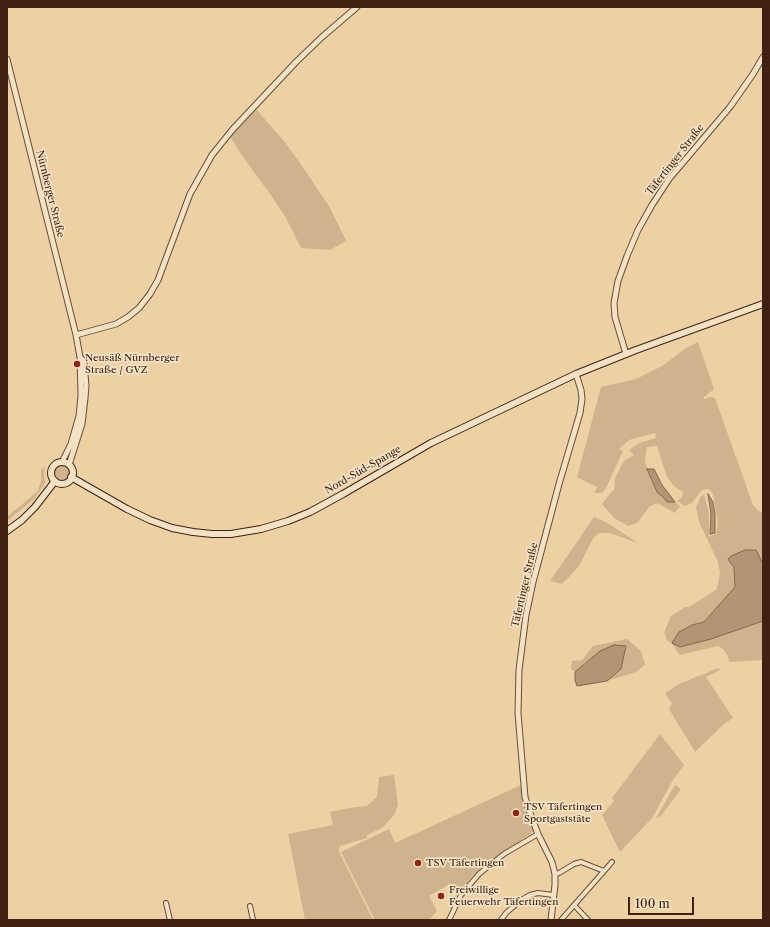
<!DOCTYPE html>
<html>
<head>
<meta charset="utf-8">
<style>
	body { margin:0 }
	#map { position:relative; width:770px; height:927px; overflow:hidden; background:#edd1a5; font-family:"Libre Caslon Text",serif }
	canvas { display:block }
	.frame { position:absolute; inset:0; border:8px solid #3f2012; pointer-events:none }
	.scale { position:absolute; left:628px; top:897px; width:66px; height:18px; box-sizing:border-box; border:2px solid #3f2012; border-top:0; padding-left:5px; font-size:12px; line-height:14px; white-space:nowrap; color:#3f2012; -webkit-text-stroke:3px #f3e1c4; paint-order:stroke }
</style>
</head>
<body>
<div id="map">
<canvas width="770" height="927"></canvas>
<div class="frame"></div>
<div class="scale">100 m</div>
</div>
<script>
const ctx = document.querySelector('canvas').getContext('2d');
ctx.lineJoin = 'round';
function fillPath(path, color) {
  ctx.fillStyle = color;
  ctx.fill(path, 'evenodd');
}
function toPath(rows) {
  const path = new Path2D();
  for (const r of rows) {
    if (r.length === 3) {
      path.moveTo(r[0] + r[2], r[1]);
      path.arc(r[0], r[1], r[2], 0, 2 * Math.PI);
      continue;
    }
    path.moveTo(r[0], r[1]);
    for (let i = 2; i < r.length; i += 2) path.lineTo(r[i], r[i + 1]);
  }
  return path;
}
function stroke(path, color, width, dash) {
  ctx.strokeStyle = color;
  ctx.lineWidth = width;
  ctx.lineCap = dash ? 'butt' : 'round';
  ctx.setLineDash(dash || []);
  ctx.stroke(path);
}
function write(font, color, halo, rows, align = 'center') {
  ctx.font = font + ' "Libre Caslon Text",serif';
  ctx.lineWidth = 3.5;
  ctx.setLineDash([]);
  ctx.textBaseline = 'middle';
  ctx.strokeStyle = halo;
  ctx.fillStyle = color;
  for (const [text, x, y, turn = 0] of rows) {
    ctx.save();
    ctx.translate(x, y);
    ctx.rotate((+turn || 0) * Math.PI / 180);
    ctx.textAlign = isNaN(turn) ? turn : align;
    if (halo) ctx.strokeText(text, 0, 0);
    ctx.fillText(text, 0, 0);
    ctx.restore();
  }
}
const green = toPath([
	[256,109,284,141,300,163,330,208,346,241,330,250,301,248,286,218,270,194,243,157,230,136],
	[698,342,714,389,703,398,705,399,709,397,715,398,753,505,758,511,763,512,763,562,762,563,759,558,735,555,731,556,731,566,734,568,735,587,704,622,692,625,677,645,680,647,711,639,763,621,763,660,729,662,728,656,723,649,718,646,680,655,672,644,667,640,664,632,671,616,685,607,689,607,717,589,720,573,718,562,699,522,696,507,701,496,704,494,709,513,709,536,716,534,718,523,713,494,709,489,702,490,692,503,685,506,677,501,682,497,683,492,674,486,667,477,657,446,647,447,645,462,656,490,667,502,675,502,680,506,675,513,657,503,650,506,637,523,628,526,614,518,602,504,612,491,614,490,615,478,624,461,634,455,629,450,639,443,656,438,655,433,629,440,619,449,623,451,607,486,602,493,594,493,597,487,577,477,601,387,636,379,662,366,686,348],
	[62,472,8],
	[45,466,44,471,45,483,41,489,34,499,7,521,7,517,38,491,41,481,41,470],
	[594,517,606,522,638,543,610,533,599,533,594,537,579,566,569,577,562,584,550,581],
	[627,639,641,651,645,665,636,672,607,681,621,669,626,646,614,645,586,662,575,672,571,669,572,661,582,660,593,646],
	[718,668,720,670,706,677,733,718,724,724,695,752,669,709,672,703,665,693,679,684],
	[660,734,684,765,673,780,652,818,620,852,602,815,614,801,612,798],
	[394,775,398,805,394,815,382,828,367,835,367,838,340,846,339,852,373,920,305,920,288,834,333,825,330,812,349,808,367,806,377,797,379,777],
	[521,785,523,801,534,831,474,874,456,895,448,885,429,896,437,911,429,920,375,920,341,852,389,829,395,843],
	[675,785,681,789,661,816,656,818]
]);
const water = toPath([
	[647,469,654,469,662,485,675,502,667,502,663,497,657,492,647,469],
	[708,494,713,502,715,514,715,533,710,534,711,514,708,494],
	[745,550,756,550,762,562,763,562,763,621,711,639,680,647,672,643,679,632,692,625,704,622,735,587,734,568,728,559,731,556,745,550],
	[614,645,626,646,621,669,607,681,577,686,575,680,575,672,600,651,614,645]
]);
const minor = toPath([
	[555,874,559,873,574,864,581,862,604,871],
	[166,903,170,920],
	[574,905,588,920],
	[250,906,253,920],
	[449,920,461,895,479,874,504,854,538,834],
	[501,920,506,913,521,900,530,895,538,893,553,895],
	[561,920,612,862]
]);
const tertiary = toPath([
	[7,59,76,335,80,357,81,396,79,416,71,444,62,462],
	[76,335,116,324,128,317,139,308,150,294,158,280,190,194,212,155,233,129,296,62,322,37,357,7],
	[626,354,615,317,614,303,618,281,627,256,638,230,652,205,669,179,730,107,753,74,763,57],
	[69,465,82,424,85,398,86,386,84,362,80,357],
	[551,920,555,885,555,874,552,862,538,834,530,813,525,797,518,713,519,670,526,615,533,582,559,484,580,413,582,399,581,390,576,374]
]);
const secondary = toPath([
	[62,473,11],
	[71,477,127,509,150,520,172,528,193,532,212,534,231,534,261,529,288,521,310,512,343,494,431,443,576,374,636,350,763,304],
	[7,531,22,520,35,507,55,481]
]);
const markers = [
	[77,364,4,"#8f2418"],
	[516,813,4,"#8f2418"],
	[418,863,4,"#8f2418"],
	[441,896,4,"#8f2418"]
];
const streetNames = [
	["Täfertinger Straße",675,160,-52],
	["Nürnberger Straße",50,194,76],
	["Nord-Süd-Spange",363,470,-30],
	["Täfertinger Straße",525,585,-77]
];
const poiNames = [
	["Neusäß Nürnberger",85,358],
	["Straße / GVZ",85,370],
	["TSV Täfertingen",524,807],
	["Sportgaststäte",524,819],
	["TSV Täfertingen",426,863],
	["Freiwillige",449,890],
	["Feuerwehr Täfertingen",449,902]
];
fillPath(green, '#cfb38c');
fillPath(water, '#b29573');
stroke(water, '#84664c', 1);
stroke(minor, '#6a4c37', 6);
stroke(tertiary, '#6a4c37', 7);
stroke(secondary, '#3f2012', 8);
stroke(minor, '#f3e1c4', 4);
stroke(tertiary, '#f3e1c4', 5);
stroke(secondary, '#f3e1c4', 6);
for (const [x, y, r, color] of markers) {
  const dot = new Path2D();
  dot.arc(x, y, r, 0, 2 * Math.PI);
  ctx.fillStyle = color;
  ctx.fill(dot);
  stroke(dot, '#f3e1c4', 1.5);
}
write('10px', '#3f2012', '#f3e1c4', streetNames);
write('10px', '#3f2012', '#f3e1c4', poiNames, 'left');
</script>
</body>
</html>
